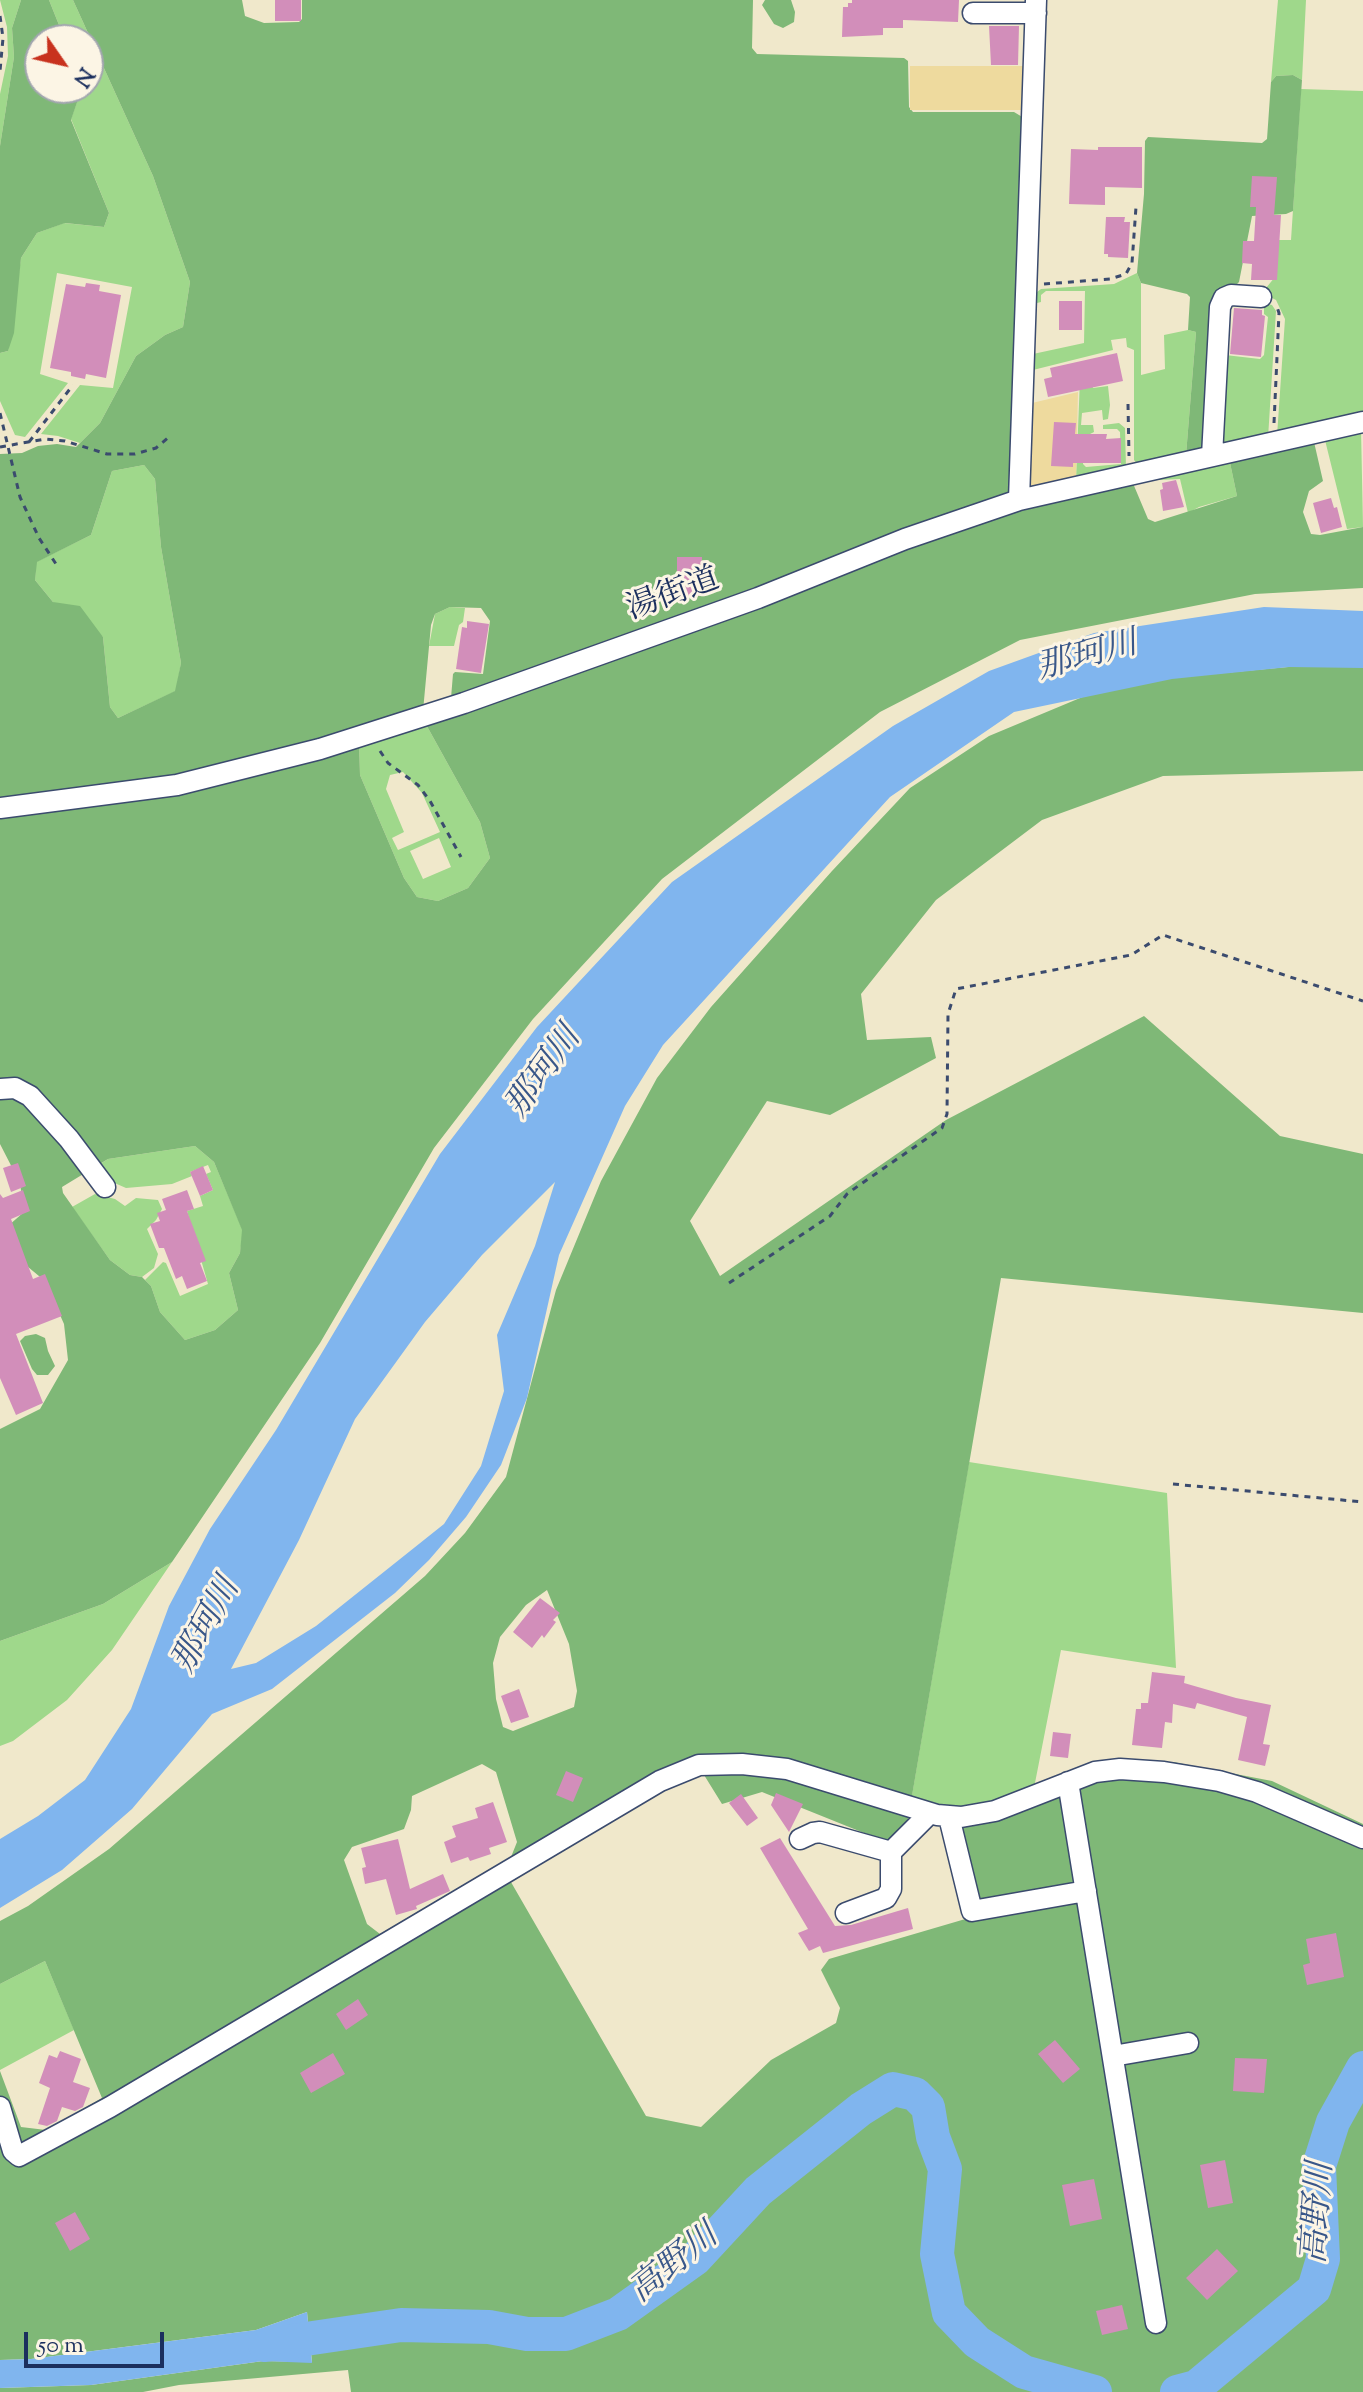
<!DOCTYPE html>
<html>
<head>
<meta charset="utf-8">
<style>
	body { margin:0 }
	#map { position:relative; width:1363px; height:2392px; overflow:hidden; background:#f0e8cb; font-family:"Sorts Mill Goudy",serif }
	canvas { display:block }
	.north { position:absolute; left:24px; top:24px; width:80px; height:80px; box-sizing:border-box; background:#fcf5e5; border:2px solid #a2a6af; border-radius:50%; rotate:124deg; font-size:22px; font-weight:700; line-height:32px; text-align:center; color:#1b2f5e }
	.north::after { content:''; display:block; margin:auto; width:28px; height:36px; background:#c8321e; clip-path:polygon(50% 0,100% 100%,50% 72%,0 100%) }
	.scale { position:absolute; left:24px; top:2332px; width:140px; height:36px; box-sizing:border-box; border:4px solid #1b2f5e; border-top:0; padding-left:10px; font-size:24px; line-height:28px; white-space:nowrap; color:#1b2f5e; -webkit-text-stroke:6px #fcf5e5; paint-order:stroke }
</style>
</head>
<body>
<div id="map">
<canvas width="1363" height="2392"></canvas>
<div class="north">N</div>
<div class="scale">50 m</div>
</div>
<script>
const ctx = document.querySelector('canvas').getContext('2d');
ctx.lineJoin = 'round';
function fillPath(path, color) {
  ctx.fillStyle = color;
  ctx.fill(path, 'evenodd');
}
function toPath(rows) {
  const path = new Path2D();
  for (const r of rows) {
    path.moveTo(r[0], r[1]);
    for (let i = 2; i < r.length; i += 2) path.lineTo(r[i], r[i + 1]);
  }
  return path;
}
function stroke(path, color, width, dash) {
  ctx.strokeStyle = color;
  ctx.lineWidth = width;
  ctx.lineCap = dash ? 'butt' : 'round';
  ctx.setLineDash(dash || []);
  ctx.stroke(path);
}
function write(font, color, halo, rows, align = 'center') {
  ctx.font = font + ' "Sorts Mill Goudy","Noto Serif JP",serif';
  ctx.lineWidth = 6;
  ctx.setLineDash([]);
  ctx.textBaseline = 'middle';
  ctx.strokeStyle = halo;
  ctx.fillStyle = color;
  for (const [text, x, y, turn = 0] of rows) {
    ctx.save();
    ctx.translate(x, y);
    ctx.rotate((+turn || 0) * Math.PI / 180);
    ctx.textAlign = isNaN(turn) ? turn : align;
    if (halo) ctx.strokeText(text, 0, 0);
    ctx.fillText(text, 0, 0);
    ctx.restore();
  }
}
const green = toPath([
	[0,0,21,0,12,28,14,57,0,146,0,94,8,56,7,27],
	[49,0,73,0,153,176,190,282,183,327,165,335,136,356,100,423,80,443,58,436,41,434,80,385,113,388,132,287,57,273,40,374,68,383,25,437,15,435,0,401,0,353,8,351,21,258,37,233,64,223,104,227,109,213,71,119,82,88,88,88,88,40,65,40],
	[1278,0,1306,0,1302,80,1293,75,1276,76,1271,82],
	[1301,89,1363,91,1363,417,1277,436,1285,319,1276,300,1266,295,1266,288,1275,277,1279,240,1291,240],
	[1137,273,1141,283,1141,375,1165,369,1164,335,1188,330,1196,332,1186,455,1138,465,1134,460,1134,350,1127,347,1126,338,1111,340,1113,350,1033,370,1033,354,1084,343,1085,291,1046,291,1041,295,1041,302,1037,303,1037,292,1041,289,1114,284],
	[1264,303,1272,305,1276,311,1268,438,1217,449,1225,355,1260,359,1264,355,1268,317,1264,314],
	[1080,379,1092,384,1093,388,1108,386,1110,405,1108,419,1103,420,1102,410,1082,413,1081,425,1093,425,1094,432,1084,437,1083,464,1086,467,1121,464,1120,432,1117,429,1103,429,1103,425,1119,423,1125,428,1126,468,1076,479],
	[1361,428,1363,527,1347,529,1324,436],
	[1229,458,1237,496,1199,507,1188,513,1180,479,1159,480,1153,475],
	[144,465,155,479,161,547,181,663,176,691,118,718,110,707,103,637,53,602,35,580,36,562,91,535,112,471],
	[450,607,465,608,463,622,459,625,454,646,429,646,435,614],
	[423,719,480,822,490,858,468,888,438,901,417,897,404,878,360,775,359,741],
	[403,772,422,793,440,832,398,850,392,838,404,832,386,789,390,775],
	[439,838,451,867,423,879,410,851],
	[195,1146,214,1162,243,1231,240,1253,229,1273,238,1310,215,1330,185,1340,160,1312,151,1286,145,1280,163,1262,166,1263,180,1296,208,1284,187,1211,203,1206,200,1196,213,1190,206,1174,211,1172,208,1165,190,1172,192,1176,172,1184,126,1188,110,1181,97,1166,108,1159],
	[95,1194,115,1199,125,1206,136,1198,158,1200,162,1209,156,1220,147,1229,158,1254,154,1268,142,1277,130,1275,110,1260,72,1207],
	[969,1462,1167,1493,1176,1668,1061,1650,1034,1788,996,1802,959,1810,911,1801],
	[172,1562,112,1650,67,1700,13,1741,0,1746,0,1641,103,1604],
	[45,1961,74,2030,0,2070,0,1984]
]);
const forest = toPath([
	[21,0,49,0,65,40,40,40,40,88,82,88,71,120,109,213,104,227,65,223,37,233,21,258,14,333,8,351,0,353,0,146,14,57,12,28],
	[73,0,242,0,245,16,264,23,299,22,302,19,302,0,753,0,752,48,757,54,904,58,908,61,909,107,913,112,1014,112,1024,118,1015,508,1132,481,1148,519,1155,522,1237,496,1229,458,1314,442,1323,481,1309,491,1303,512,1311,534,1320,535,1363,527,1363,588,1255,594,1020,640,880,712,662,879,533,1019,434,1148,320,1343,172,1562,103,1604,0,1641,0,1429,40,1409,68,1360,64,1324,45,1281,22,1262,8,1226,24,1212,20,1183,0,1144,0,454,22,453,38,446,57,444,76,447,100,423,136,356,165,335,183,327,190,282,153,176],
	[144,465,155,479,161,547,181,663,175,691,118,718,110,707,103,637,80,606,53,602,35,580,37,562,91,535,112,471],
	[450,607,481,608,490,621,483,674,455,672,453,674,450,710,423,719,480,822,490,858,468,888,438,901,417,897,404,878,360,775,359,741,423,711,431,625,435,614],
	[195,1146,214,1162,242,1230,240,1253,229,1273,238,1310,215,1330,185,1340,160,1312,151,1286,142,1277,130,1275,110,1260,63,1193,62,1187,108,1159],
	[765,0,791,0,795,12,794,22,783,28,774,24,762,5],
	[1293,75,1302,80,1293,211,1286,214,1252,216,1239,282,1232,289,1208,447,1186,455,1196,332,1188,330,1190,297,1187,294,1141,283,1137,273,1144,194,1145,141,1148,137,1262,143,1267,139,1271,82,1276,76],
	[1363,660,1363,771,1163,776,1042,820,936,900,861,994,867,1040,931,1037,936,1058,830,1115,767,1101,690,1221,720,1276,946,1120,1144,1016,1280,1136,1363,1154,1363,1313,1001,1278,908,1819,889,1843,762,1792,722,1804,696,1762,504,1870,646,2116,701,2127,771,2060,836,2023,840,2008,821,1970,829,1959,979,1915,960,1828,1058,1795,1096,1763,1173,1762,1272,1781,1363,1824,1363,2392,351,2392,348,2370,179,2385,143,2392,0,2392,0,2388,91,2385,263,2361,312,2362,307,2312,256,2330,31,2359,0,2360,0,2071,21,2127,46,2130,102,2098,45,1961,0,1984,0,1921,28,1906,109,1849,425,1576,465,1533,506,1477,556,1290,601,1181,657,1078,711,1007,832,871,910,788,989,736,1116,683],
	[547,1590,569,1644,577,1691,574,1707,513,1731,503,1727,496,1699,493,1663,500,1637,526,1605],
	[482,1764,496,1772,517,1842,511,1857,380,1934,367,1924,344,1860,352,1847,404,1829,411,1810,412,1796],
	[36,1334,45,1338,48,1351,55,1366,48,1375,37,1375,32,1369,20,1341,25,1336]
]);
const sand = toPath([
	[910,66,1023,66,1023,110,910,110],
	[1078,392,1076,479,1033,488,1027,484,1032,403]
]);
const water = toPath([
	[1264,607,1363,611,1363,668,1289,667,1172,679,1014,712,890,797,663,1045,625,1106,559,1255,527,1398,501,1465,466,1517,429,1560,395,1593,272,1689,212,1714,132,1809,62,1870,0,1908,0,1839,38,1816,85,1780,131,1709,169,1606,210,1529,276,1430,440,1154,537,1027,672,882,893,726,989,671,1094,633],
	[555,1182,535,1246,497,1335,504,1391,481,1466,444,1524,316,1626,256,1663,231,1669,299,1540,355,1419,425,1322,482,1255],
	[307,2312,312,2363,263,2361,91,2385,0,2388,0,2360,31,2359,256,2330]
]);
const river = toPath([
	[265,2345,401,2325,489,2327,527,2334,566,2334,618,2314,695,2259,758,2191,861,2109,893,2089,915,2094,928,2107,933,2137,945,2169,937,2254,949,2313,977,2342,1024,2372,1095,2392],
	[1177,2392,1196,2387,1314,2289,1323,2259,1319,2166,1333,2122,1363,2068]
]);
const building = toPath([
	[275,0,301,0,301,21,275,21],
	[852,0,959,0,958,22,903,20,903,28,883,28,883,35,842,37,843,7,848,7,848,3,852,3],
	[989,26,1019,26,1018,65,991,65],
	[1098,147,1142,147,1142,188,1105,187,1105,205,1069,204,1071,149,1098,150],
	[1252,176,1277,177,1274,215,1281,215,1277,280,1251,280,1252,264,1242,263,1243,241,1254,241,1256,207,1250,207],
	[1106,217,1125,217,1124,222,1130,222,1128,258,1108,257,1108,254,1104,254],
	[86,283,100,285,99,291,121,295,106,378,86,374,85,379,71,376,71,372,50,368,66,284,85,287],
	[1059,301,1082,301,1082,330,1059,330],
	[1234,308,1262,310,1262,315,1265,316,1261,357,1230,354],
	[1117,353,1123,381,1048,397,1044,379,1052,377,1050,368],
	[1054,422,1076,423,1075,434,1107,434,1106,439,1121,438,1121,463,1073,463,1073,467,1051,466],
	[1176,480,1184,507,1163,511,1160,490,1163,489,1162,483],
	[1331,498,1334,508,1337,507,1342,527,1321,533,1313,503],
	[677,557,702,557,701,596,681,596,681,578,677,578],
	[467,621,489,624,481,673,456,669,462,627,467,628],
	[18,1163,26,1186,11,1192,3,1168],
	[203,1166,213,1190,200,1196,190,1172],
	[23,1190,30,1211,11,1219,33,1279,45,1274,62,1316,16,1334,43,1403,16,1415,0,1378,0,1194,3,1198],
	[187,1190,194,1209,187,1211,206,1261,200,1263,207,1281,187,1289,182,1276,176,1279,164,1248,159,1248,150,1224,160,1221,157,1213,166,1210,162,1199],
	[540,1598,560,1613,553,1620,556,1622,544,1638,542,1635,532,1648,513,1632],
	[1152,1672,1185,1676,1184,1683,1236,1698,1271,1705,1263,1744,1270,1745,1265,1766,1238,1760,1247,1717,1197,1703,1195,1709,1173,1704,1172,1723,1165,1722,1162,1748,1132,1745,1136,1709,1141,1709,1141,1703,1148,1703],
	[519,1689,529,1717,511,1723,501,1696],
	[1053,1732,1071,1734,1068,1758,1050,1756],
	[566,1771,583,1778,573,1802,556,1795],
	[776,1793,803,1804,789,1832,771,1805],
	[741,1794,758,1818,747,1826,729,1803],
	[493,1802,507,1842,489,1848,491,1854,470,1861,468,1857,451,1863,444,1842,456,1837,452,1826,478,1818,475,1808],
	[780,1838,835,1926,851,1925,908,1908,913,1929,823,1953,820,1946,809,1951,798,1933,808,1929,760,1848],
	[398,1839,410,1889,443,1874,450,1891,416,1906,417,1909,396,1915,386,1879,365,1884,362,1868,366,1867,361,1848],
	[1336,1933,1344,1977,1307,1985,1303,1965,1310,1963,1306,1939],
	[358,1999,368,2015,346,2030,336,2014],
	[1055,2040,1080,2069,1063,2083,1038,2054],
	[60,2051,81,2059,73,2082,90,2088,83,2107,75,2111,62,2107,57,2121,47,2126,38,2124,50,2088,39,2083,49,2055,57,2058],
	[333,2053,345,2074,311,2093,300,2073],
	[1235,2058,1267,2059,1264,2093,1233,2091],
	[1225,2160,1233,2203,1208,2208,1200,2165],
	[1094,2179,1102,2219,1070,2226,1062,2185],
	[75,2212,90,2239,70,2251,55,2223],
	[1217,2249,1238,2271,1207,2300,1186,2278],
	[1122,2305,1128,2329,1102,2335,1096,2311]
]);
const path = toPath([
	[0,16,3,38,0,71],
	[1044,284,1110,279,1126,274,1132,263,1136,207],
	[1128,404,1129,456],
	[0,413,20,497,39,538,58,567],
	[1274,423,1279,313,1277,307],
	[29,442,73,385],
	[0,447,45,439,65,441,107,454,135,454,156,448,169,437],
	[380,751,388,763,418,785,430,801,461,857],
	[729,1283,830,1216,847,1194,858,1186,942,1128,947,1114,948,1014,956,989,1131,955,1163,935,1363,1001],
	[1173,1484,1363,1502]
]);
const minor = toPath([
	[973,13,1036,13],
	[1212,456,1220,307,1224,298,1231,295,1261,297],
	[1019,500,1036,0],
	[0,808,177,785,320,749,464,703,758,598,905,539,1019,500,1363,422],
	[0,1089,15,1088,30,1096,69,1139,105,1187],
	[1068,1782,1156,2323],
	[949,1817,972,1911,1086,1891],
	[800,1839,813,1833,820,1832,891,1852,930,1813],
	[846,1913,886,1898,891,1889,891,1852],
	[1113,2056,1188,2043],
	[0,2107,13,2151,19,2156,110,2107,660,1781,699,1765,742,1764,787,1769,937,1815,961,1817,995,1811,1095,1772,1120,1769,1164,1772,1219,1781,1257,1792,1363,1838]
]);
const streetNames = [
	["湯街道",674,597,-20]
];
const waterNames = [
	["那珂川",1088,659,-15],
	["那珂川",546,1074,-54],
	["那珂川",209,1627,-61],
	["高野川",1321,2213,-86],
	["高野川",676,2266,-39]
];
fillPath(green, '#9fd88b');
fillPath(forest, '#7fb877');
fillPath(sand, '#eeda9e');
fillPath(water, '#80b5ee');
stroke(river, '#80b5ee', 34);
fillPath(building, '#d28eba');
stroke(minor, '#3b4b6e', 23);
stroke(path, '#3b4b6e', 3, [6, 6]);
stroke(minor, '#fff', 20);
write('32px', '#1b2f5e', '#fcf5e5', streetNames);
write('italic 34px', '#395789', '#fcf5e5', waterNames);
</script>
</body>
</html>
